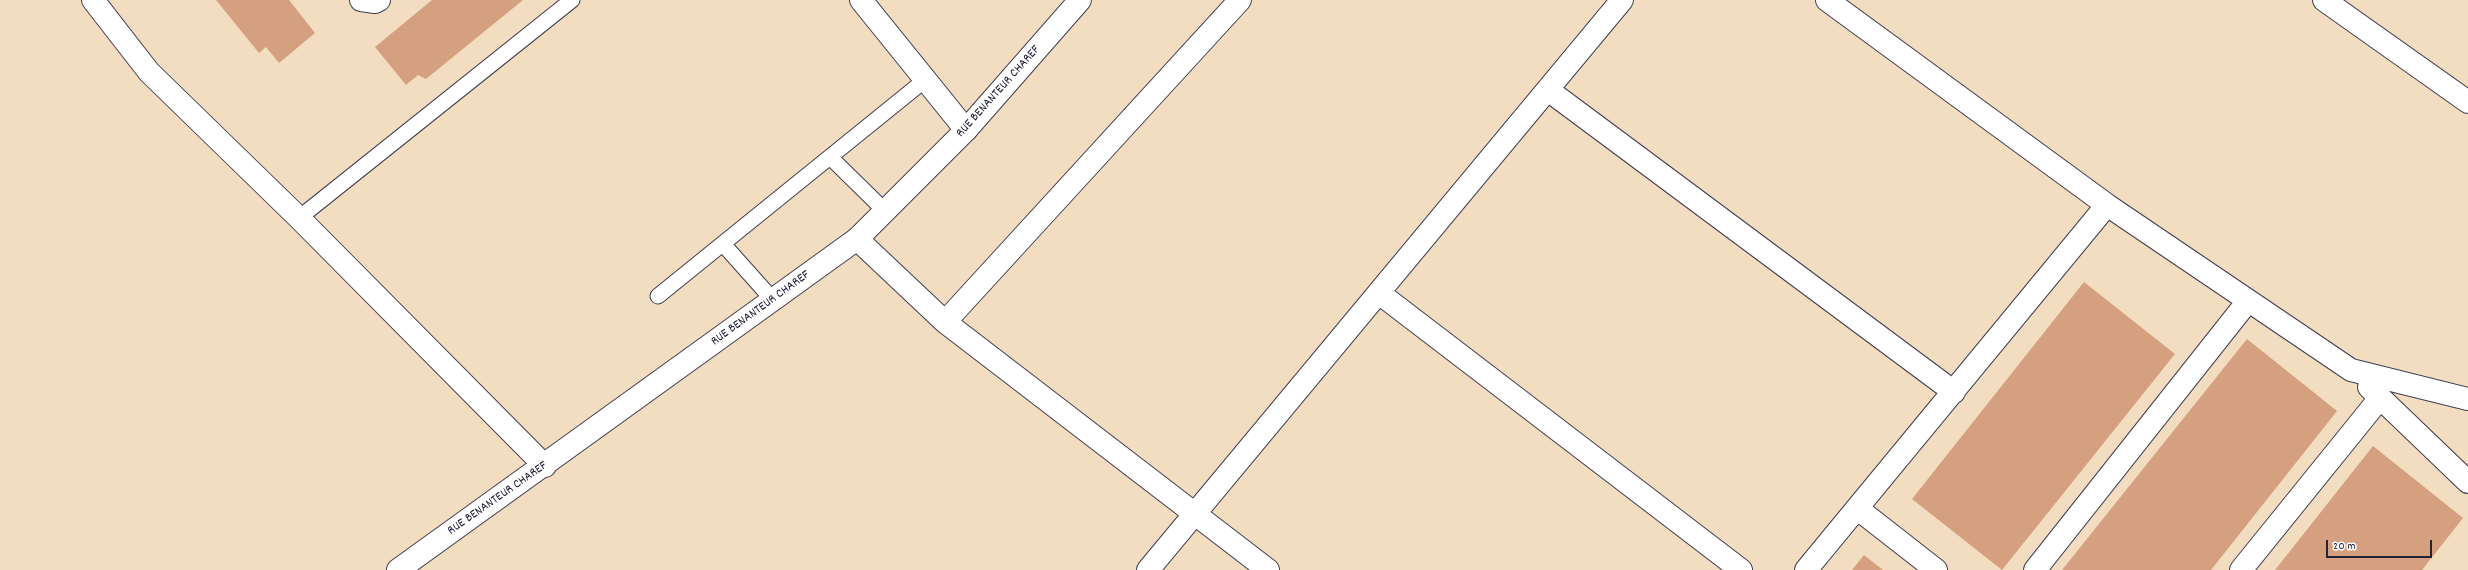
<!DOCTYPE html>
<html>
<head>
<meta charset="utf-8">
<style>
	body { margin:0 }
	#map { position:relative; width:2468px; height:570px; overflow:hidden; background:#f3ddc0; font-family:Dekko,sans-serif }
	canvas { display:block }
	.scale { position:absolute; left:2326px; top:540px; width:106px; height:18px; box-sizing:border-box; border:2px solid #22223b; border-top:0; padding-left:5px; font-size:12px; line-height:14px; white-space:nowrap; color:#22223b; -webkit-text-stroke:3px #fff; paint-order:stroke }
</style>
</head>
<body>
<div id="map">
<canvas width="2468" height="570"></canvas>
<div class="scale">20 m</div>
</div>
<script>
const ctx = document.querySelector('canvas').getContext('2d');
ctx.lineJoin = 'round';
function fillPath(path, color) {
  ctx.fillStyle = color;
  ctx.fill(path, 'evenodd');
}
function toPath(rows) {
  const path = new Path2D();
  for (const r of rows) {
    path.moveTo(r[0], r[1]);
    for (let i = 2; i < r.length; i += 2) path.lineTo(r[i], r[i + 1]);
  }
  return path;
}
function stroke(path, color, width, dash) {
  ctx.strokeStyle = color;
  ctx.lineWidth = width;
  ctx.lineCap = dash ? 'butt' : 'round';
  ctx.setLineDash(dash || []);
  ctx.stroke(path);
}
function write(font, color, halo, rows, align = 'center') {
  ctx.font = font + ' Dekko,sans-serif';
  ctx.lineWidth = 3;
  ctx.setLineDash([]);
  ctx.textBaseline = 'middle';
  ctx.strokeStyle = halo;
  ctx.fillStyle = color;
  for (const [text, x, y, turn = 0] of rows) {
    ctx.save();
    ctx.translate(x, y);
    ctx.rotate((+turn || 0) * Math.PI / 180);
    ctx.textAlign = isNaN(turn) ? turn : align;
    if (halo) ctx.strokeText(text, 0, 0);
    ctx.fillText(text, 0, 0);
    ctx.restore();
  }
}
const building = toPath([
	[216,0,289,0,315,33,279,63,266,47,259,53],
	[432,0,523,0,426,79,418,75,406,85,375,47],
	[2084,282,2175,354,2002,570,1912,499],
	[2247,339,2337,411,2211,570,2062,570],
	[2373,446,2463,518,2422,570,2275,570],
	[1864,555,1883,570,1852,570]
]);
const service = toPath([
	[830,157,885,211],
	[299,218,572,0],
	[723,244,773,300],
	[658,296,925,80]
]);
const minor = toPath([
	[93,0,149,72,299,218,545,466],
	[361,0,375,2,379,0],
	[861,0,966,130],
	[1827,0,2107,205,2351,370,2468,399],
	[2324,0,2468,102],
	[1548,90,1954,392],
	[857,239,945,322,1268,570],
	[1379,293,1741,570],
	[945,322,1240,0],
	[2369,387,2468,482],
	[1858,509,1936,570],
	[1148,570,1622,0],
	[1806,570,2107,205],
	[2035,570,2248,301],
	[2241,570,2380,398]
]);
const secondary = toPath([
	[398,570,857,239,966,130,1080,0]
]);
const streetNames = [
	["RUE BENANTEUR CHAREF",999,92,-48],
	["RUE BENANTEUR CHAREF",761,309,-36],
	["RUE BENANTEUR CHAREF",498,499,-35]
];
fillPath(building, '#d4a07f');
stroke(service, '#413e4f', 17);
stroke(minor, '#413e4f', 24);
stroke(secondary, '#413e4f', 24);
stroke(service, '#fff', 15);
stroke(minor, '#fff', 22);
stroke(secondary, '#fff', 22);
write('13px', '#22223b', '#fff', streetNames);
</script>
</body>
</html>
